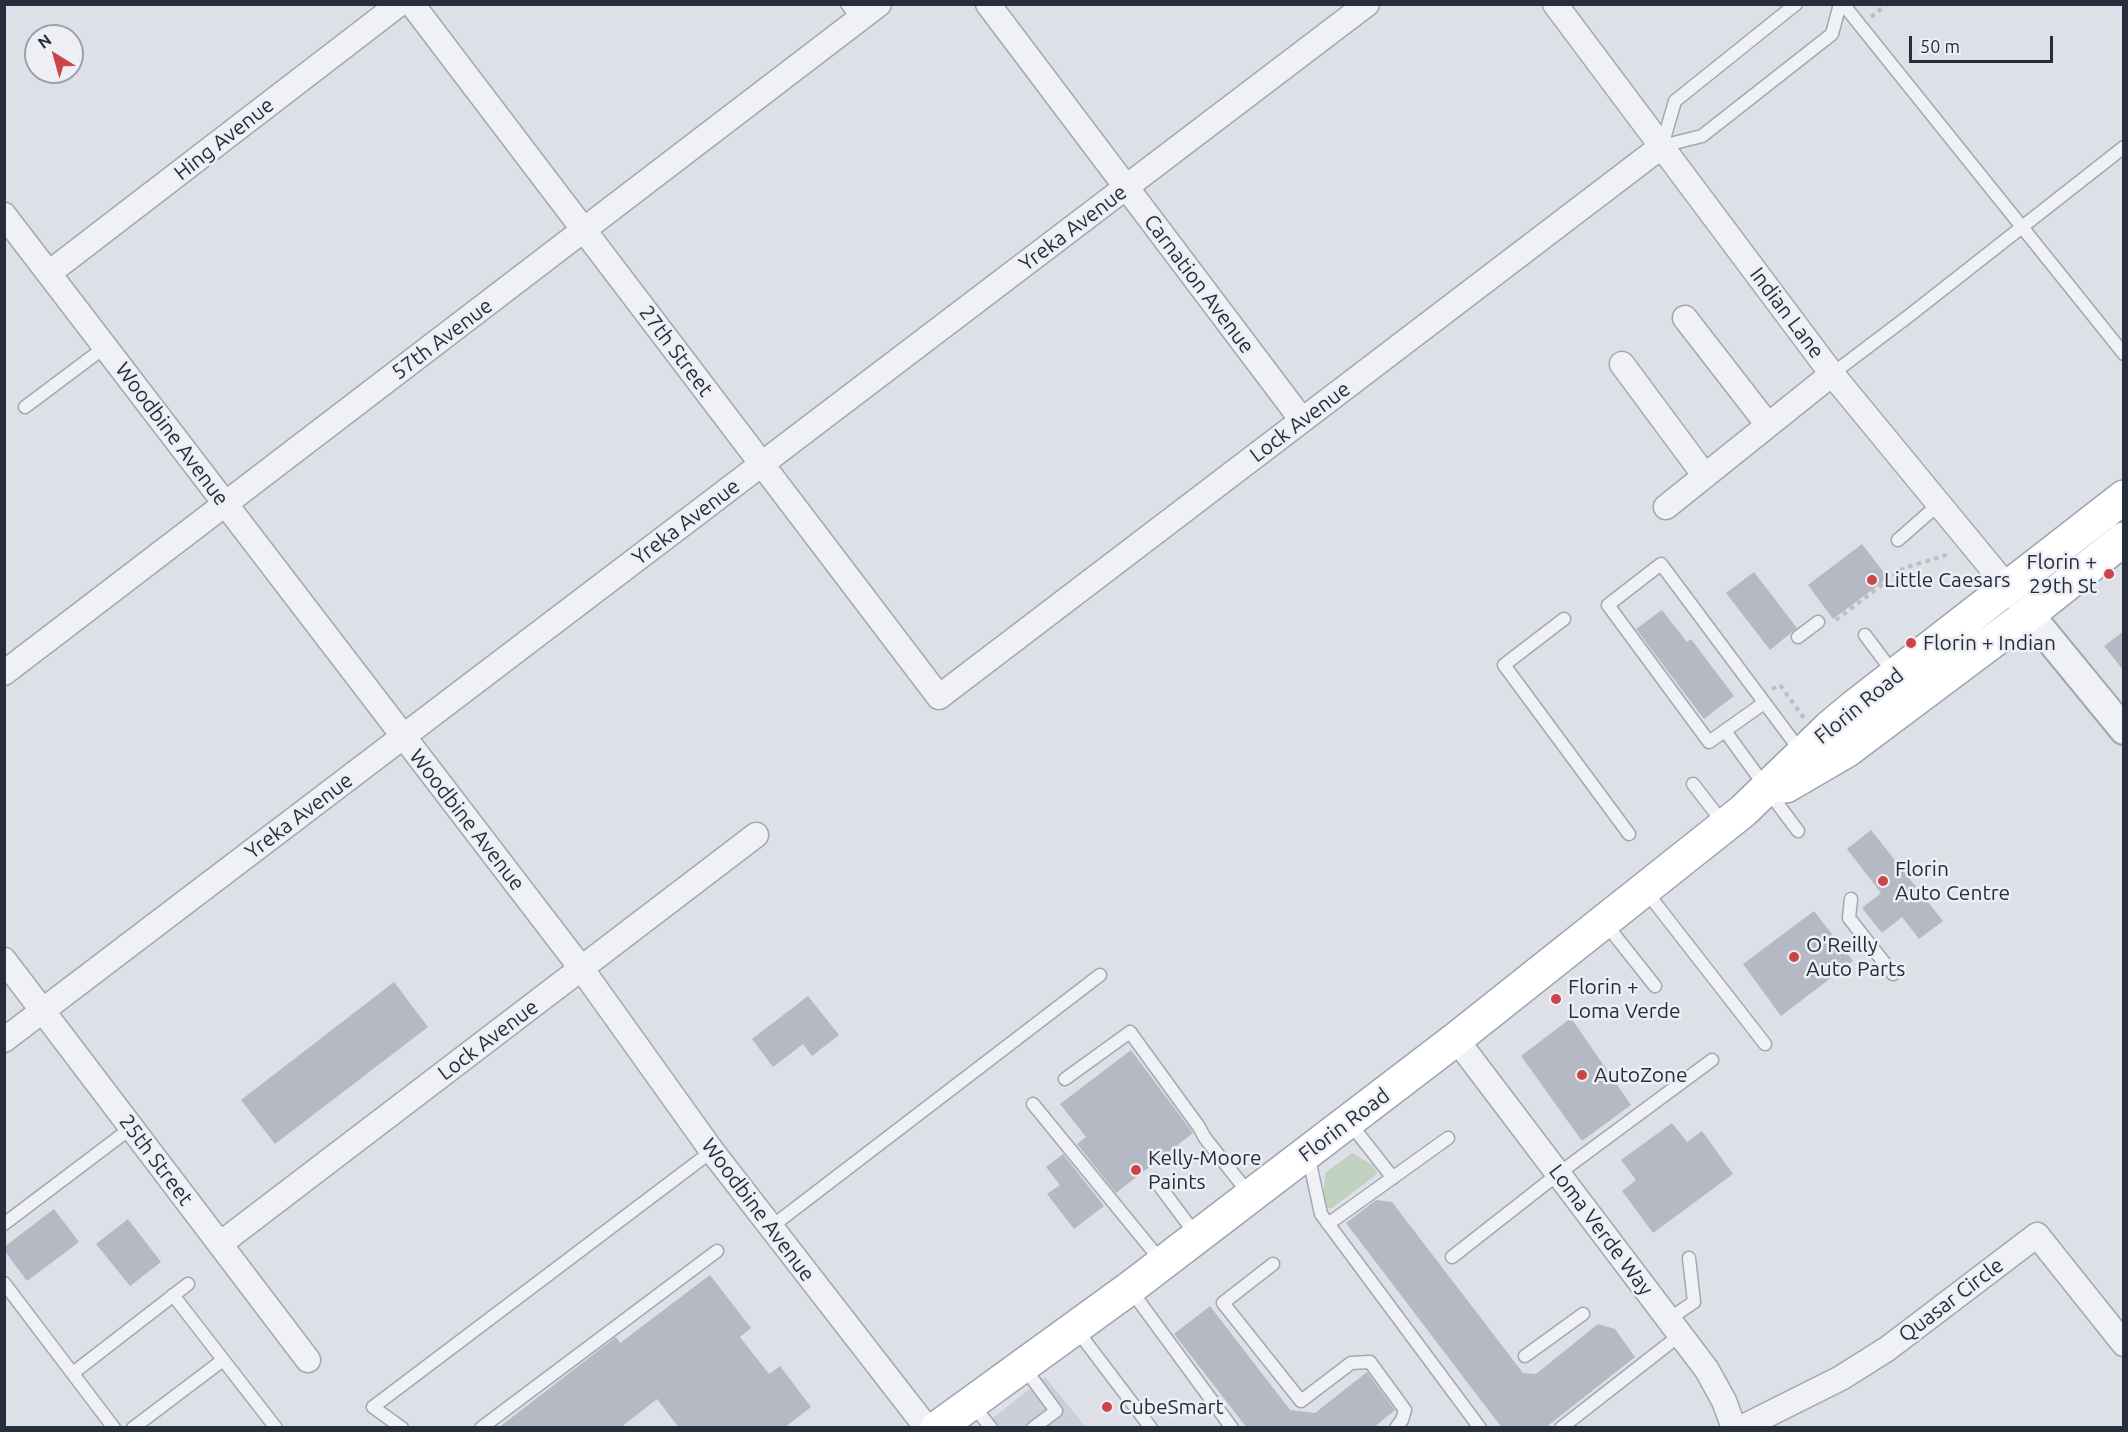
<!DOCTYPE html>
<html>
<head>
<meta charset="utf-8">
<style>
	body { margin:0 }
	#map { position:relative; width:2128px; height:1432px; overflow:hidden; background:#dde0e7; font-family:Ubuntu,sans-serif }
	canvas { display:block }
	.frame { position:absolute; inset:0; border:6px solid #272d3d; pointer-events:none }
	.north { position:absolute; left:24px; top:24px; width:60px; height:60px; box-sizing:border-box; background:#edeff5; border:2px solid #9ea1ab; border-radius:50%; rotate:323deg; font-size:16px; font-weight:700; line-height:24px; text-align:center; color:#272d3d }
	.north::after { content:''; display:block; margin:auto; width:21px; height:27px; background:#cc4348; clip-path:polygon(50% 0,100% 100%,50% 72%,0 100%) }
	.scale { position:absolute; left:1909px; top:36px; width:144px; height:27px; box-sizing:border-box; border:3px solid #272d3d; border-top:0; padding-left:8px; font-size:18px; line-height:21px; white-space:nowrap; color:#272d3d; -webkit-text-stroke:4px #edeff5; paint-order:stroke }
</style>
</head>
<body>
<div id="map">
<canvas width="2128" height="1432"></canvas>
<div class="frame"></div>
<div class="north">N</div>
<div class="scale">50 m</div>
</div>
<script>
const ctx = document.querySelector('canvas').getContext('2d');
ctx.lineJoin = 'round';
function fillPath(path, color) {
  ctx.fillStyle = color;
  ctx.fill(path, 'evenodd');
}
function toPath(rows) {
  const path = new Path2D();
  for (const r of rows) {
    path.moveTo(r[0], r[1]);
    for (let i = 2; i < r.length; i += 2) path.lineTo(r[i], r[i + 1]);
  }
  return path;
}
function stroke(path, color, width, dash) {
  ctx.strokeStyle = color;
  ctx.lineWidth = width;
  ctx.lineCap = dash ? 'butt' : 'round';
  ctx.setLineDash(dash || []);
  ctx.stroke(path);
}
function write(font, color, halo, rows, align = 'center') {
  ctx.font = font + ' Ubuntu,sans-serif';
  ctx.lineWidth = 5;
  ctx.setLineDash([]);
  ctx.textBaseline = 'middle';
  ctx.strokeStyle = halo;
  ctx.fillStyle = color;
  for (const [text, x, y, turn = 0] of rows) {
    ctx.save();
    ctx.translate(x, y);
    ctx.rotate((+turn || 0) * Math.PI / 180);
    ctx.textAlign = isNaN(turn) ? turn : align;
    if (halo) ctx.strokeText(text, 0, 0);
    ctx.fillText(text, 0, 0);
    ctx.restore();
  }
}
const built = toPath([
	[1045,1377,1086,1427,980,1428]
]);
const green = toPath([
	[1352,1153,1372,1165,1377,1172,1376,1175,1332,1208,1326,1208,1323,1205,1325,1173]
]);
const building = toPath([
	[1862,544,1888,578,1833,619,1808,585],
	[1754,572,1797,628,1770,650,1726,593],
	[1662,610,1687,642,1691,639,1734,696,1704,719,1636,629],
	[2124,631,2124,671,2104,646],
	[1871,830,1943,921,1919,939,1902,917,1882,933,1862,908,1881,893,1847,849],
	[1814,911,1853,961,1781,1016,1743,964],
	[394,982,428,1027,275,1144,241,1100],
	[808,996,839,1035,812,1056,803,1044,773,1067,752,1039],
	[1571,1018,1631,1105,1582,1141,1521,1056],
	[1131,1050,1193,1133,1116,1193,1077,1144,1086,1137,1060,1104],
	[1672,1123,1687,1142,1702,1131,1733,1174,1653,1233,1622,1191,1636,1180,1621,1160],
	[1063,1154,1104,1206,1074,1229,1047,1194,1060,1185,1046,1167],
	[1376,1200,1392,1202,1523,1373,1536,1374,1598,1324,1615,1329,1635,1357,1545,1428,1502,1428,1346,1223],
	[54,1209,79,1242,27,1281,4,1250,4,1247],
	[128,1219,161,1262,130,1286,96,1244],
	[710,1275,751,1328,740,1337,769,1374,780,1366,811,1407,784,1428,679,1428,657,1399,620,1428,498,1428,616,1337,620,1343],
	[1210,1306,1290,1410,1315,1413,1367,1372,1395,1410,1373,1428,1247,1428,1174,1334]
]);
const path = toPath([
	[1871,17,1887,4],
	[1836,620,1904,568,1950,554],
	[1772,689,1780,685,1804,718]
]);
const service = toPath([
	[847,4,859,20],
	[1843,4,2124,354],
	[1662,146,1702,136,1832,34,1840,4],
	[1662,146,1675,101,1796,4],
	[1832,374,1910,315,2124,147],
	[25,407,105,347],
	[1898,540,1939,504],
	[1564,619,1504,665,1629,834],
	[1865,635,1895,675],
	[1798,637,1818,622],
	[1764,703,1709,742,1608,605,1661,564,1802,753],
	[1725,731,1765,786],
	[1693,784,1724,824],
	[1771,795,1798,831],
	[1645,890,1765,1044],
	[1851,899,1849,918,1893,974],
	[1605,923,1655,986],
	[1065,1079,1130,1032,1199,1127,1205,1138,1250,1195],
	[1033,1104,1162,1262],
	[1349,1122,1393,1178],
	[1308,1154,1321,1214,1480,1428],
	[1155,1180,1197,1236],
	[4,1224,131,1128],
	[1328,1224,1448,1138],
	[771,1227,1100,975],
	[1452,1257,1558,1174,1712,1060],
	[1273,1264,1223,1303,1301,1401,1351,1363,1370,1362,1405,1410,1402,1420,1396,1428],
	[4,1283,114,1428],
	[1130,1289,1232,1428],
	[173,1295,276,1428],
	[1669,1319,1694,1302,1689,1258],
	[1076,1329,1151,1428],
	[1525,1356,1583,1314],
	[1023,1366,1056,1411,1033,1428],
	[73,1373,188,1284],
	[972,1404,991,1428],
	[133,1428,223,1360],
	[402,1428,373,1407,712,1151],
	[481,1428,717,1251],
	[1561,1428,1680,1335]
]);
const minor = toPath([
	[412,4,939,697,1662,146],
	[988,4,1302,420],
	[1555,4,1832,374,2018,600],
	[4,215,581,968,712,1151,927,1428],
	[49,273,399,4],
	[1685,318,1768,425],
	[1622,364,1705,476],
	[1666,507,1832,374],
	[4,673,879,4],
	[4,960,308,1360],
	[1456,1039,1707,1370,1724,1401,1734,1428],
	[4,1040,1367,4],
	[220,1244,756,835],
	[1741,1428,1841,1378,1887,1349,2037,1235,2124,1344]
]);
const tertiary = toPath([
	[2029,614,2124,730]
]);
const primary = toPath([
	[1786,786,1846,751,2029,614,2124,539],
	[937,1428,1130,1288,1456,1039,1743,811,1829,728,1854,707,2124,497]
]);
const markers = [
	[2109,574,6,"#cc4348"],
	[1872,580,6,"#cc4348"],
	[1911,643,6,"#cc4348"],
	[1883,881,6,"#cc4348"],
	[1794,957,6,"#cc4348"],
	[1556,999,6,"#cc4348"],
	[1582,1075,6,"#cc4348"],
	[1136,1170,6,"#cc4348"],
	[1107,1407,6,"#cc4348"]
];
const streetNames = [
	["Hing Avenue",224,139,-38],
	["Yreka Avenue",1073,228,-37],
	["Carnation Avenue",1199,284,53],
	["Indian Lane",1787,313,53],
	["57th Avenue",442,339,-37],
	["27th Street",676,351,53],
	["Lock Avenue",1300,422,-37],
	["Woodbine Avenue",172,434,53],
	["Yreka Avenue",686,522,-37],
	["Florin Road",1859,706,-39],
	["Yreka Avenue",299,816,-37],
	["Woodbine Avenue",467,820,52],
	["Lock Avenue",488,1040,-37],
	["Florin Road",1344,1125,-37],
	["25th Street",156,1160,53],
	["Woodbine Avenue",758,1210,53],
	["Loma Verde Way",1601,1230,53],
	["Quasar Circle",1951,1300,-37]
];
const poiNames = [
	["Florin +",2097,562,"right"],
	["29th St",2097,586,"right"],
	["Little Caesars",1884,580],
	["Florin + Indian",1923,643],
	["Florin",1895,869],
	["Auto Centre",1895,893],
	["O'Reilly",1806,945],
	["Auto Parts",1806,969],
	["Florin +",1568,987],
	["Loma Verde",1568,1011],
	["AutoZone",1594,1075],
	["Kelly-Moore",1148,1158],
	["Paints",1148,1182],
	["CubeSmart",1119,1407]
];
fillPath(built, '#cbcfd9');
fillPath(green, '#c1d1bf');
fillPath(building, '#b5b9c4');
stroke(service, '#a3a7b1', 15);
stroke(minor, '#a3a7b1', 27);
stroke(tertiary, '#a3a7b1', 32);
stroke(primary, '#9da3b2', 36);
stroke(path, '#bcbec5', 4, [4.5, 4.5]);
stroke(service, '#f0f1f5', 12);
stroke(minor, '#f0f1f5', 24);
stroke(tertiary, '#f0f1f5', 28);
stroke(primary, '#fff', 33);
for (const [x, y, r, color] of markers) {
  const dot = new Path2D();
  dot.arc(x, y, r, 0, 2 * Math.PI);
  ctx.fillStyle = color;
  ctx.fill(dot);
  stroke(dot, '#edeff5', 2);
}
write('21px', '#272d3d', '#edeff5', streetNames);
write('21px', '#272d3d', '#edeff5', poiNames, 'left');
</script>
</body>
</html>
